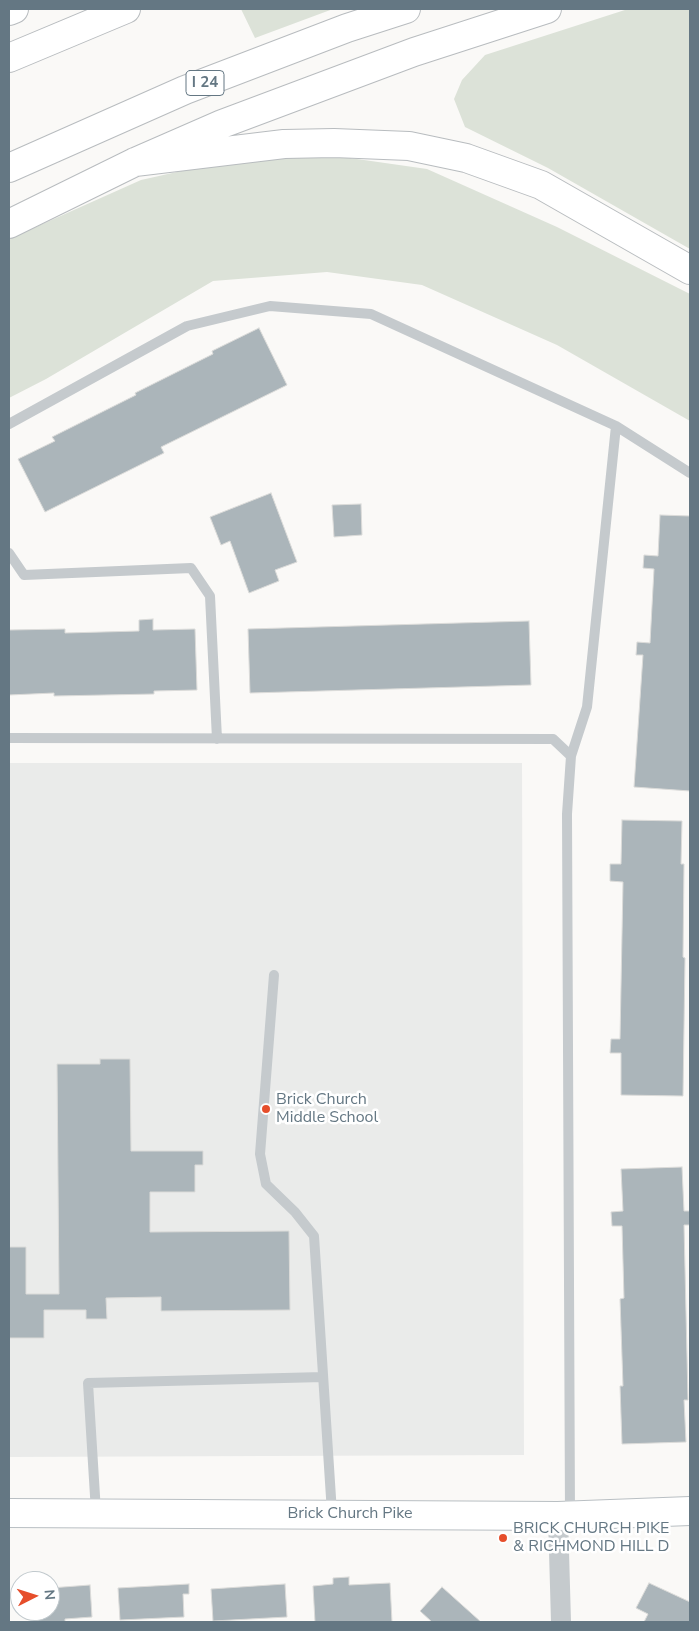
<!DOCTYPE html>
<html>
<head>
<meta charset="utf-8">
<style>
	body { margin:0 }
	#map { position:relative; width:699px; height:1631px; overflow:hidden; background:#faf9f7; font-family:"Nunito Sans",sans-serif }
	canvas { display:block }
	.frame { position:absolute; inset:0; border:10px solid #647783; pointer-events:none }
	.north { position:absolute; left:10px; top:1571px; width:50px; height:50px; box-sizing:border-box; background:#fff; border:1px solid #c1c9cd; border-radius:50%; rotate:85deg; font-size:14px; font-weight:700; line-height:20px; text-align:center; color:#647783 }
	.north::after { content:''; display:block; margin:auto; width:18px; height:22px; background:#e64e2b; clip-path:polygon(50% 0,100% 100%,50% 72%,0 100%) }
</style>
</head>
<body>
<div id="map">
<canvas width="699" height="1631"></canvas>
<div class="frame"></div>
<div class="north">N</div>
</div>
<script>
const ctx = document.querySelector('canvas').getContext('2d');
ctx.lineJoin = 'round';
function fillPath(path, color) {
  ctx.fillStyle = color;
  ctx.fill(path, 'evenodd');
}
function toPath(rows) {
  const path = new Path2D();
  for (const r of rows) {
    path.moveTo(r[0], r[1]);
    for (let i = 2; i < r.length; i += 2) path.lineTo(r[i], r[i + 1]);
  }
  return path;
}
function stroke(path, color, width, dash) {
  ctx.strokeStyle = color;
  ctx.lineWidth = width;
  ctx.lineCap = dash ? 'butt' : 'round';
  ctx.setLineDash(dash || []);
  ctx.stroke(path);
}
function write(font, color, halo, rows, align = 'center') {
  ctx.font = font + ' "Nunito Sans",sans-serif';
  ctx.lineWidth = 5;
  ctx.setLineDash([]);
  ctx.textBaseline = 'middle';
  ctx.strokeStyle = halo;
  ctx.fillStyle = color;
  for (const [text, x, y, turn = 0] of rows) {
    ctx.save();
    ctx.translate(x, y);
    ctx.rotate((+turn || 0) * Math.PI / 180);
    ctx.textAlign = isNaN(turn) ? turn : align;
    if (halo) ctx.strokeText(text, 0, 0);
    ctx.fillText(text, 0, 0);
    ctx.restore();
  }
}
const built = toPath([
	[9,763,522,763,524,1455,9,1457]
]);
const green = toPath([
	[241,9,333,9,255,38],
	[628,9,690,9,690,249,548,168,465,127,454,99,462,80,485,55],
	[329,155,427,169,557,227,690,294,690,421,557,345,422,285,327,272,213,281,46,379,9,398,9,239,141,180,226,161]
]);
const building = toPath([
	[259,328,287,385,161,447,164,453,45,512,18,459,55,441,52,437,136,395,135,393,213,354,212,351,259,328],
	[271,493,297,562,275,570,279,581,249,593,230,541,221,545,210,517,271,493],
	[361,504,362,535,334,537,332,505,361,504],
	[660,515,690,516,690,791,634,787,643,655,636,655,637,642,650,643,654,569,643,568,644,555,658,556,660,515],
	[153,619,153,630,195,629,197,690,154,691,154,694,54,696,54,693,9,695,9,630,65,629,65,633,139,631,139,620,153,619],
	[529,621,531,685,250,693,248,629,529,621],
	[622,820,682,821,681,864,684,864,683,957,685,958,683,1096,621,1095,621,1053,610,1053,611,1039,620,1039,623,882,610,881,610,864,621,864,622,820],
	[100,1059,130,1059,131,1151,203,1151,203,1165,195,1165,195,1192,150,1192,150,1232,289,1231,290,1310,161,1311,161,1297,106,1298,107,1319,86,1319,86,1310,44,1310,44,1338,9,1338,9,1247,26,1247,26,1294,59,1294,57,1064,100,1064,100,1059],
	[682,1167,684,1211,690,1211,690,1225,684,1225,688,1400,684,1400,686,1442,622,1444,620,1386,623,1386,620,1299,624,1298,622,1226,612,1226,611,1212,623,1211,621,1169,682,1167],
	[349,1577,349,1585,390,1583,392,1622,315,1622,313,1586,333,1584,333,1578,349,1577],
	[649,1583,690,1602,690,1622,644,1622,648,1614,636,1608,649,1583],
	[189,1584,189,1594,183,1594,184,1617,120,1620,118,1588,189,1584],
	[285,1584,287,1617,213,1621,211,1589,285,1584],
	[90,1585,92,1617,65,1619,65,1622,34,1622,33,1611,50,1611,50,1588,90,1585],
	[442,1587,481,1622,432,1622,420,1611,442,1587]
]);
const service = toPath([
	[9,424,187,326,270,306,371,314,616,426,690,473],
	[9,553,24,575,191,568,210,596,217,739],
	[9,738,553,739,571,756,567,814,570,1515],
	[571,756,587,707,616,426],
	[274,975,260,1154,266,1184,295,1212,314,1236,332,1513],
	[96,1512,88,1383,323,1377]
]);
const minor = toPath([
	[558,1516,561,1622]
]);
const secondary = toPath([
	[9,1513,558,1516,690,1511]
]);
const motorway = toPath([
	[9,11,14,9],
	[9,58,126,9],
	[135,162,284,144,334,143,409,146,466,158,541,185,690,270],
	[9,168,185,90,347,28,406,9],
	[9,224,135,162,222,124,414,52,547,9]
]);
const markers = [
	[266,1109,5,"#e64e2b"],
	[503,1538,5,"#e64e2b"]
];
const shields = [
	[205,83,38]
];
const shieldNames = [
	["I 24",205,83]
];
const poiNames = [
	["Brick Church",276,1100],
	["Middle School",276,1118],
	["BRICK CHURCH PIKE",513,1529],
	["& RICHMOND HILL D",513,1547]
];
const streetNames = [
	["Brick Church Pike",350,1514]
];
fillPath(built, '#eaebea');
fillPath(green, '#dce2d8');
fillPath(building, '#abb5ba');
stroke(building, '#dbdbd9', 1);
stroke(secondary, '#b9bfc3', 30);
stroke(motorway, '#b8bcbf', 30);
stroke(service, '#c5cacd', 10);
stroke(minor, '#c5cacd', 20);
stroke(secondary, '#fff', 28);
stroke(motorway, '#fff', 28);
for (const [x, y, r, color] of markers) {
  const dot = new Path2D();
  dot.arc(x, y, r, 0, 2 * Math.PI);
  ctx.fillStyle = color;
  ctx.fill(dot);
  stroke(dot, '#fff', 2);
}
for (const [x, y, w] of shields) {
  const box = new Path2D();
  box.roundRect(x - w / 2, y - 12.5, w, 25, 4);
  ctx.fillStyle = '#fff';
  ctx.fill(box);
  stroke(box, '#647783', 1);
}
write('bold 15px', '#647783', null, shieldNames);
write('16px', '#647783', '#fff', poiNames, 'left');
write('16px', '#647783', '#fff', streetNames);
</script>
</body>
</html>
